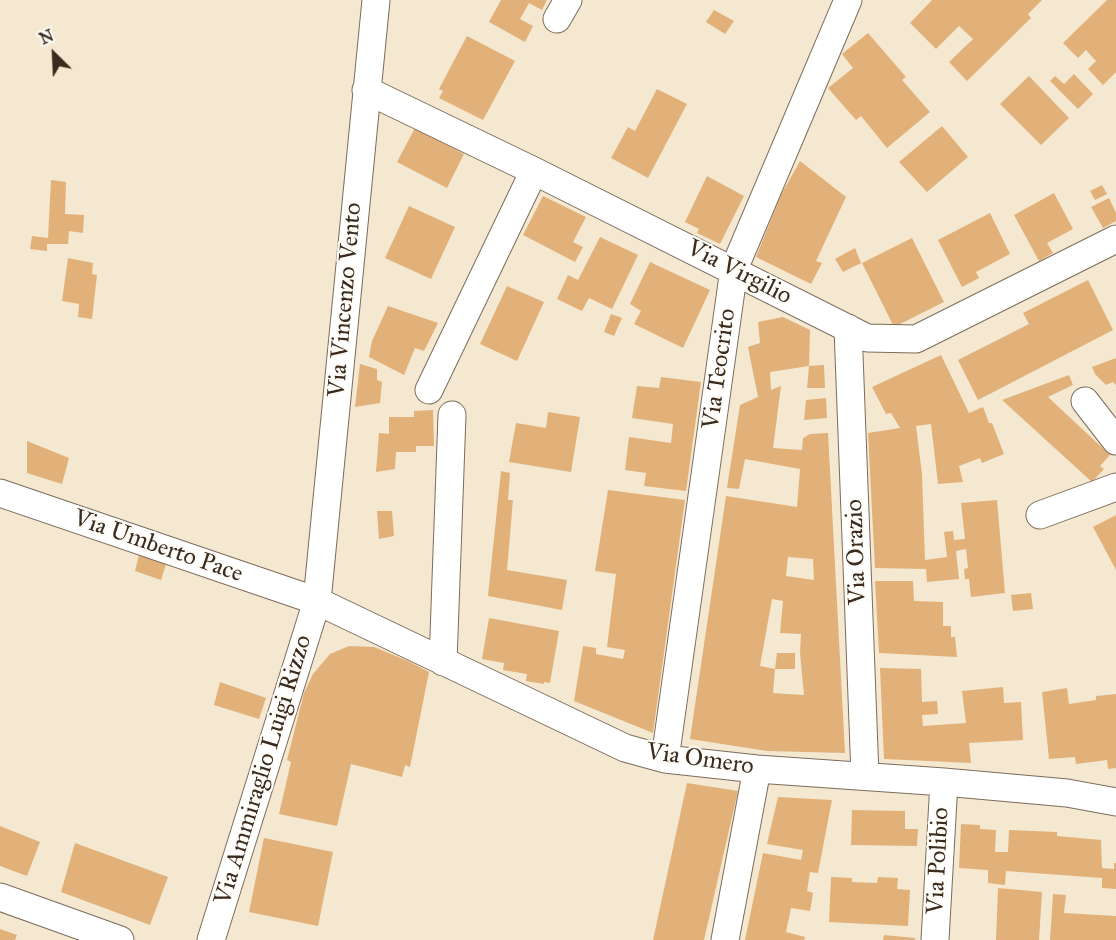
<!DOCTYPE html>
<html>
<head>
<meta charset="utf-8">
<style>
	body { margin:0 }
	#map { position:relative; width:1116px; height:940px; overflow:hidden; background:#f4e8d0; font-family:"IM FELL Great Primer",serif }
	canvas { display:block }
	.north { position:absolute; left:24px; top:24px; width:60px; height:60px; -webkit-text-stroke:4px #fdfcf7; paint-order:stroke; rotate:336deg; font-size:16px; font-weight:700; line-height:24px; text-align:center; color:#3b2a1e }
	.north::after { content:''; display:block; margin:auto; width:21px; height:27px; background:#3b2a1e; clip-path:polygon(50% 0,100% 100%,50% 72%,0 100%) }
</style>
</head>
<body>
<div id="map">
<canvas width="1116" height="940"></canvas>
<div class="north">N</div>
</div>
<script>
const ctx = document.querySelector('canvas').getContext('2d');
ctx.lineJoin = 'round';
function fillPath(path, color) {
  ctx.fillStyle = color;
  ctx.fill(path, 'evenodd');
}
function toPath(rows) {
  const path = new Path2D();
  for (const r of rows) {
    path.moveTo(r[0], r[1]);
    for (let i = 2; i < r.length; i += 2) path.lineTo(r[i], r[i + 1]);
  }
  return path;
}
function stroke(path, color, width, dash) {
  ctx.strokeStyle = color;
  ctx.lineWidth = width;
  ctx.lineCap = dash ? 'butt' : 'round';
  ctx.setLineDash(dash || []);
  ctx.stroke(path);
}
function write(font, color, halo, rows, align = 'center') {
  ctx.font = font + ' "IM FELL Great Primer",serif';
  ctx.lineWidth = 4.5;
  ctx.setLineDash([]);
  ctx.textBaseline = 'middle';
  ctx.strokeStyle = halo;
  ctx.fillStyle = color;
  for (const [text, x, y, turn = 0] of rows) {
    ctx.save();
    ctx.translate(x, y);
    ctx.rotate((+turn || 0) * Math.PI / 180);
    ctx.textAlign = isNaN(turn) ? turn : align;
    if (halo) ctx.strokeText(text, 0, 0);
    ctx.fillText(text, 0, 0);
    ctx.restore();
  }
}
const building = toPath([
	[501,0,547,0,542,10,529,3,520,19,533,26,525,42,489,22],
	[932,0,1042,0,1028,14,1031,18,967,81,949,62,973,39,959,26,936,49,910,23],
	[1107,0,1116,0,1116,72,1103,85,1088,69,1096,61,1086,50,1078,58,1063,43],
	[714,10,734,21,725,34,706,22],
	[868,33,906,77,902,80,930,112,887,148,861,116,856,120,828,88,853,68,842,54],
	[467,36,515,61,483,120,439,98,443,91,439,89],
	[1074,74,1093,94,1078,109,1050,81,1055,76,1064,84],
	[1029,76,1069,118,1041,145,1000,104],
	[657,89,687,104,648,178,611,158,628,127,635,131],
	[942,126,968,157,927,192,899,162],
	[415,128,464,154,447,188,397,162],
	[800,161,846,197,816,261,822,263,811,284,756,257,781,195],
	[707,176,744,196,720,244,697,233,699,229,685,222],
	[51,180,66,182,65,214,84,215,83,233,69,231,68,244,47,244,47,251,30,249,32,236,48,238],
	[1102,185,1107,194,1095,200,1090,191],
	[1054,193,1073,229,1047,243,1053,253,1039,261,1014,215],
	[543,196,586,217,573,242,583,247,575,262,523,235],
	[1109,198,1116,213,1116,221,1103,228,1091,207],
	[409,206,455,227,431,279,385,258],
	[990,213,1010,254,976,272,979,278,962,287,938,240],
	[600,237,638,255,612,309,589,298,582,311,557,299,568,275,578,280],
	[912,238,944,302,894,327,862,263],
	[855,248,861,263,843,272,835,259],
	[68,258,93,263,92,274,97,275,92,319,78,317,79,304,62,301],
	[650,262,710,290,683,348,634,324,641,311,630,304],
	[1088,280,1113,330,978,400,958,360,1029,324,1023,313],
	[507,286,544,302,517,361,480,344],
	[388,306,438,323,424,351,415,348,404,375,369,357,372,341],
	[611,314,622,318,614,336,604,332],
	[783,317,810,330,809,366,824,365,825,388,807,388,809,366,770,372,771,390,781,386,773,448,802,450,803,438,810,434,828,433,845,753,767,751,690,739,726,496,797,507,800,469,745,459,739,489,727,488,740,405,758,397,748,347,760,343,758,322],
	[788,557,813,559,814,580,786,576],
	[772,599,783,601,780,633,801,634,800,653,804,695,773,693,775,669,760,666],
	[941,355,969,413,983,407,989,423,992,423,1004,454,982,463,980,458,959,466,963,482,938,484,931,424,916,426,922,474,925,560,947,557,944,532,953,531,954,540,965,539,961,503,997,500,1005,593,971,597,969,579,965,579,964,569,968,568,966,549,956,551,959,579,927,582,926,569,875,568,868,433,900,428,891,413,886,414,872,387],
	[1116,358,1116,385,1113,382,1106,385,1095,374,1092,367],
	[360,364,377,369,377,380,382,382,380,403,355,407],
	[1069,375,1073,385,1048,397,1110,455,1100,466,1104,469,1092,482,1002,400],
	[661,377,701,382,686,491,644,486,646,473,625,470,629,437,671,443,673,424,632,418,637,386,659,388],
	[826,398,827,418,804,420,806,400],
	[433,410,434,446,416,446,416,452,396,452,395,469,376,472,379,433,389,434,389,417,414,417,414,411],
	[548,412,580,417,571,472,509,462,516,423,546,428],
	[27,441,69,458,62,484,27,473],
	[501,471,510,473,508,500,513,500,507,570,567,580,562,610,488,596],
	[608,490,685,500,653,733,574,701,583,646,596,648,596,654,623,659,625,650,607,647,616,574,595,571],
	[377,511,392,511,394,536,379,539],
	[1116,515,1116,570,1093,527],
	[139,555,166,564,161,580,135,571],
	[875,581,913,581,914,601,943,602,943,626,951,626,951,637,955,637,957,657,879,653],
	[1031,593,1033,609,1013,611,1011,595],
	[489,618,559,631,550,683,544,682,544,684,526,681,527,674,503,670,504,663,482,659],
	[349,646,374,647,408,661,429,672,410,767,405,765,402,777,351,764,337,826,279,814,291,762,287,760,304,693,313,674,330,654],
	[777,653,795,653,795,669,775,669],
	[880,668,921,669,922,702,937,701,938,714,922,715,923,726,966,723,962,691,1003,687,1004,703,1021,702,1023,740,969,743,971,763,884,759],
	[220,682,266,698,259,719,214,705],
	[1067,688,1069,704,1096,700,1096,696,1116,694,1116,768,1108,769,1107,760,1076,764,1075,757,1049,759,1042,692],
	[687,783,738,791,704,940,653,940],
	[778,797,832,800,818,873,810,872,807,891,813,893,810,911,791,908,786,932,805,937,804,940,745,940,763,853,801,860,803,850,767,844],
	[852,810,905,811,905,829,918,829,917,846,851,845],
	[961,824,980,825,980,829,996,830,995,852,1008,852,1009,830,1057,832,1057,836,1101,840,1102,868,1114,869,1114,863,1116,863,1116,889,1102,888,1102,878,1006,871,1005,885,988,883,988,870,959,868],
	[0,826,40,842,27,876,0,866],
	[264,838,333,852,318,926,249,912],
	[75,843,168,877,150,925,61,892],
	[831,877,852,878,852,882,877,883,878,877,898,878,897,889,910,890,908,926,829,922],
	[998,888,1042,892,1039,940,996,940],
	[1053,894,1066,895,1064,913,1116,916,1116,940,1050,940],
	[0,929,17,935,15,940,0,940],
	[884,935,915,938,915,940,883,940]
]);
const minor = toPath([
	[557,19,568,0],
	[366,90,534,171,867,338,916,339,1116,239],
	[848,328,865,776],
	[429,390,534,171],
	[1085,401,1116,441],
	[0,493,317,601,625,748,665,759,757,769,944,782,1067,793,1116,802],
	[1040,515,1116,487],
	[443,662,452,415],
	[665,759,734,269,848,0],
	[0,897,120,940],
	[211,940,317,601,376,0],
	[725,940,757,769],
	[935,940,944,782]
]);
const streetNames = [
	["Via Virgilio",739,273,27],
	["Via Vincenzo Vento",346,300,-85],
	["Via Teocrito",720,369,-82],
	["Via Umberto Pace",158,547,19],
	["Via Orazio",857,552,-92],
	["Via Omero",700,760,8],
	["Via Ammiraglio Luigi Rizzo",264,770,-73],
	["Via Polibio",939,861,-87]
];
fillPath(building, '#e2b17a');
stroke(minor, '#7c6c5c', 29);
stroke(minor, '#fff', 27);
write('24px', '#3b2a1e', '#fdfcf7', streetNames);
</script>
</body>
</html>
